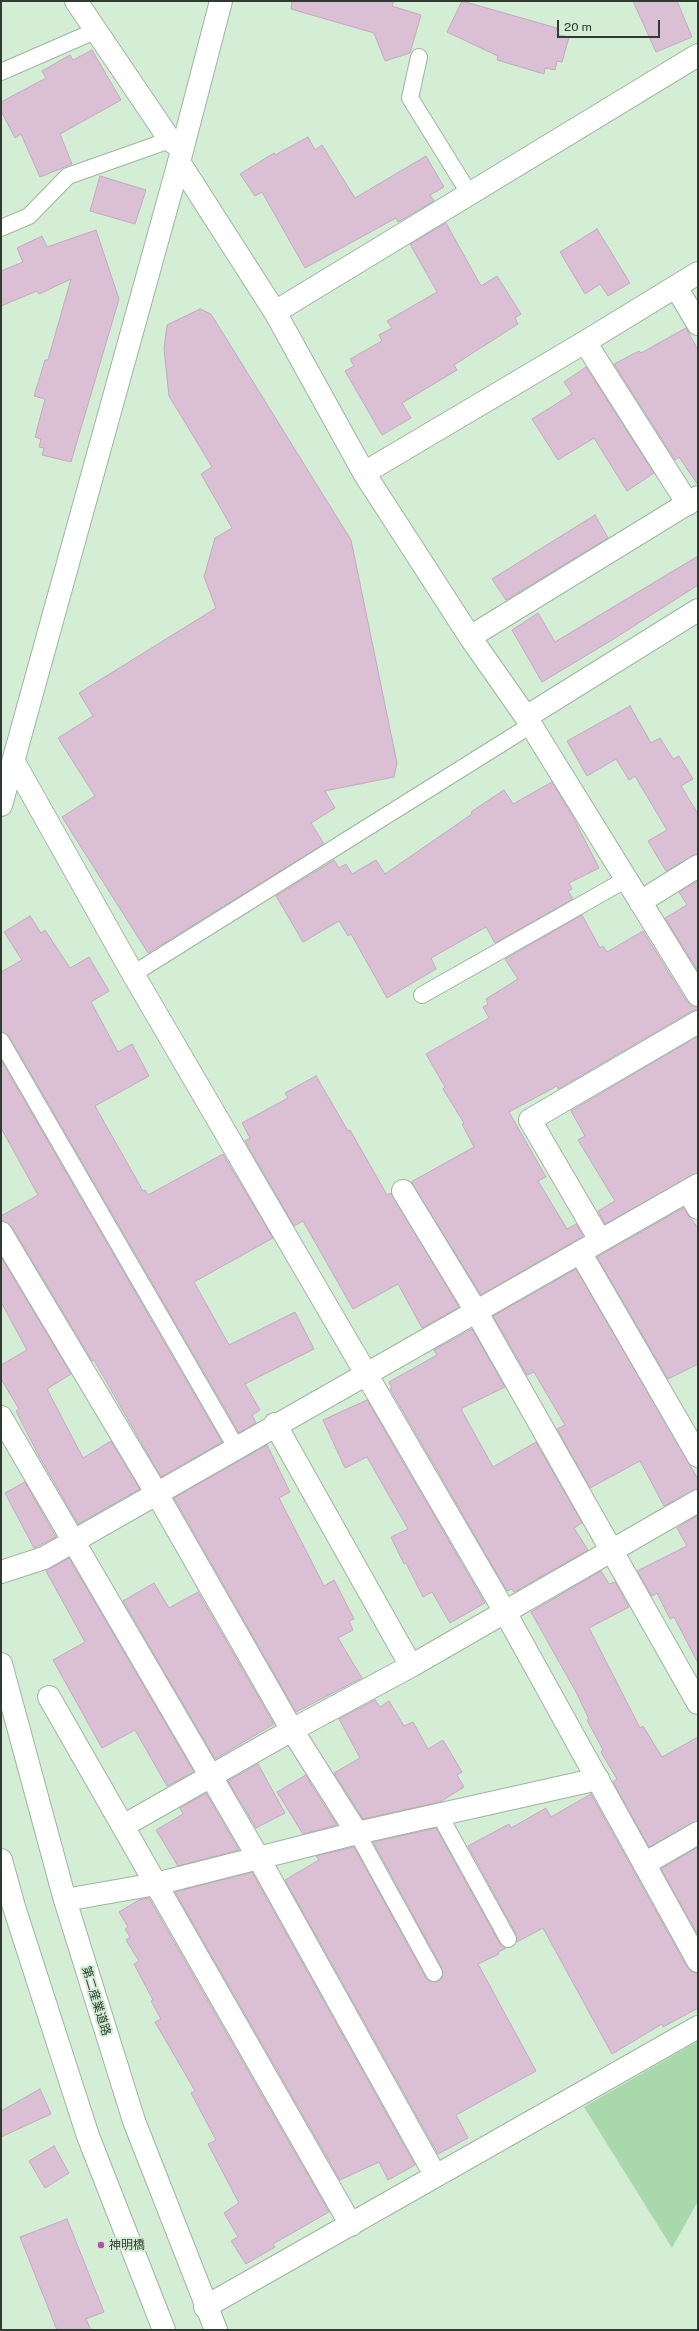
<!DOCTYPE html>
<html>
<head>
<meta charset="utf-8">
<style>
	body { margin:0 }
	#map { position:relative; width:699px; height:2331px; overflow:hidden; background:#d4eed5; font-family:"Public Sans",sans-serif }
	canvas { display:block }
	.frame { position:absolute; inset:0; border:2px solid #2f3a30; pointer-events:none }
	.scale { position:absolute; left:557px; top:20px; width:103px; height:18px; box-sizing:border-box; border:2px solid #2f3a30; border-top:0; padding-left:5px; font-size:12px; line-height:14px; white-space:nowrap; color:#2f3a30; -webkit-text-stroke:3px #d4eed5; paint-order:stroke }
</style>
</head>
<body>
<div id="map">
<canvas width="699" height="2331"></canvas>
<div class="frame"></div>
<div class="scale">20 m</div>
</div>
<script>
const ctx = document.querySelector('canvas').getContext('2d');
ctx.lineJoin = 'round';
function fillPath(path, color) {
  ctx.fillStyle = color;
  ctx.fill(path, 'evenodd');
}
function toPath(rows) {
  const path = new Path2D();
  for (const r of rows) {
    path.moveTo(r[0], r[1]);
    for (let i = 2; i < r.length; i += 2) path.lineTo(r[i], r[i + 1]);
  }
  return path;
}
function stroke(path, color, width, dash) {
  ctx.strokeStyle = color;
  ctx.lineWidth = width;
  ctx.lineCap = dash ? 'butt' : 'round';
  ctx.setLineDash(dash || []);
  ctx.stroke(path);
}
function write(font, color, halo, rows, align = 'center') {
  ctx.font = font + ' "Public Sans","Noto Sans JP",sans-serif';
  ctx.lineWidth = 4;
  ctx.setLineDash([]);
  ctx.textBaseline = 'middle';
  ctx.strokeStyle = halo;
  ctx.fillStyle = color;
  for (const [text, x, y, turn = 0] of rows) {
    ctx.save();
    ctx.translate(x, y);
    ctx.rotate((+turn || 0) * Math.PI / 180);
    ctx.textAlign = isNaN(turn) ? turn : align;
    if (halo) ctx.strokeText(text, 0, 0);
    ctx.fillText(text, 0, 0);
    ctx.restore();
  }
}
const green = toPath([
	[698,2041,698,2201,672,2248,584,2107]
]);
const building = toPath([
	[292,1,394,1,392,6,421,15,410,53,385,61,374,33,291,9,292,1],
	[462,1,557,28,555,34,569,37,562,62,557,61,555,70,545,68,544,74,497,60,498,56,447,32,462,1],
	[633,1,677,1,692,37,656,52,633,1],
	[92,50,121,100,60,134,72,164,40,177,21,134,15,138,1,111,1,102,46,78,42,71,70,55,73,60,92,50],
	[308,137,315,150,322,145,355,198,426,156,444,187,430,195,434,201,398,222,396,218,305,268,262,192,255,196,240,174,274,153,275,155,308,137],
	[100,176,146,190,135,224,90,211,100,176],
	[446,223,481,286,497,276,521,314,515,318,518,324,454,365,457,370,402,403,411,418,382,435,345,371,354,366,350,359,382,341,379,335,392,328,387,321,437,292,410,244,446,223],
	[597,229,630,283,608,296,600,284,585,294,560,252,597,229],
	[96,230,119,299,71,462,42,455,44,448,39,447,41,439,35,437,45,399,34,396,45,360,48,360,71,279,39,294,37,291,1,306,1,271,23,262,17,248,42,236,47,247,96,230],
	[200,309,211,314,351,540,397,763,394,777,325,791,335,808,311,823,324,844,148,953,62,817,95,796,58,738,93,716,79,693,216,608,204,577,215,538,232,528,201,474,212,467,169,396,164,349,167,325,200,309],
	[686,328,698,350,698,485,679,457,675,460,614,364,639,351,641,353,686,328],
	[586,367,654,473,627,491,594,438,558,460,532,419,572,394,564,382,586,367],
	[595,515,608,538,506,600,492,579,595,515],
	[698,556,698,585,612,640,542,682,512,630,538,613,555,642,698,556],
	[630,706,651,743,660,738,673,759,679,756,693,779,681,786,698,814,698,854,666,871,648,841,667,830,635,776,629,780,616,759,587,776,567,741,630,706],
	[552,782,572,815,599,868,569,883,572,889,568,891,573,899,495,943,486,927,431,958,436,969,387,998,351,934,348,936,339,921,303,942,276,896,334,860,339,868,346,864,352,874,376,860,385,874,472,814,471,812,504,790,513,804,552,782],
	[698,881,698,971,665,918,687,905,679,892,698,881],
	[582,915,600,948,603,946,607,952,643,931,687,1002,698,1007,698,1010,692,1011,558,1089,557,1086,509,1112,546,1177,538,1181,567,1229,576,1224,583,1236,481,1295,411,1182,474,1147,462,1124,464,1123,443,1089,445,1087,426,1054,489,1018,483,1007,488,1004,486,999,518,979,505,959,582,915],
	[30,916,41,933,45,930,70,968,89,957,109,991,91,1002,118,1052,132,1044,149,1076,95,1106,143,1191,145,1190,148,1195,223,1154,273,1238,194,1282,229,1345,295,1312,314,1349,245,1384,260,1410,252,1415,256,1423,239,1433,9,1036,1,1032,1,972,22,960,4,932,30,916],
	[698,1036,698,1173,605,1224,598,1211,615,1201,578,1140,585,1136,571,1111,698,1036],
	[1,1060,222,1442,161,1477,94,1360,92,1361,12,1227,1,1221,1,1216,38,1195,1,1128,1,1060],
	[316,1076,348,1131,350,1130,387,1195,391,1193,459,1307,422,1328,398,1284,353,1309,303,1221,294,1226,245,1141,250,1138,242,1123,288,1098,285,1093,316,1076],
	[683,1208,698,1228,698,1364,668,1379,597,1257,683,1208],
	[1,1257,71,1374,47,1389,83,1458,111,1441,140,1489,78,1524,39,1456,16,1411,19,1409,1,1379,1,1365,27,1350,1,1302,1,1257],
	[576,1269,698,1479,698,1489,664,1506,640,1461,590,1488,557,1429,565,1425,534,1372,527,1375,493,1316,576,1269],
	[472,1329,505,1387,462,1408,462,1411,493,1467,536,1442,582,1523,574,1528,588,1550,514,1592,512,1589,507,1591,390,1389,392,1388,389,1382,437,1355,434,1350,472,1329],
	[367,1400,485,1603,450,1623,432,1592,423,1597,406,1563,404,1564,391,1537,408,1529,367,1457,345,1468,323,1420,367,1400],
	[267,1445,290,1492,279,1498,324,1586,334,1580,354,1619,349,1621,353,1630,338,1638,362,1678,296,1712,174,1498,267,1445],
	[25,1482,56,1537,34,1548,5,1493,25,1482],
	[698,1515,698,1663,674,1617,670,1619,657,1593,652,1596,637,1571,687,1546,677,1528,698,1515],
	[69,1558,194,1772,167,1786,135,1730,102,1748,53,1660,85,1642,46,1571,69,1558],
	[601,1571,609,1584,615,1582,629,1607,589,1628,640,1728,643,1726,662,1757,698,1737,698,1821,649,1847,613,1782,617,1779,601,1752,603,1750,587,1720,589,1719,576,1692,531,1612,601,1571],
	[154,1583,169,1608,198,1592,274,1724,215,1759,123,1601,154,1583],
	[375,1700,380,1707,389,1701,404,1726,413,1722,428,1749,443,1740,462,1772,457,1775,464,1787,440,1802,363,1819,334,1773,360,1758,339,1719,375,1700],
	[258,1764,285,1813,256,1828,228,1781,258,1764],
	[306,1775,312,1786,337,1825,303,1834,277,1792,306,1775],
	[206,1793,239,1850,178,1866,156,1830,183,1814,180,1808,206,1793],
	[591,1794,687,1967,692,1972,698,1973,698,2008,663,2027,662,2024,612,2054,543,1928,517,1942,516,1934,468,1846,509,1824,511,1828,546,1808,551,1817,591,1794],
	[436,1828,500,1944,506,1948,498,1952,499,1954,478,1964,536,2071,456,2115,468,2138,438,2154,285,1880,319,1860,316,1856,354,1847,426,1978,429,1981,438,1981,442,1978,442,1968,373,1842,436,1828],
	[698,1847,698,1935,661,1869,698,1847],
	[252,1872,415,2165,388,2180,379,2162,340,2180,175,1892,252,1872],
	[149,1898,329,2212,273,2244,275,2247,246,2264,231,2241,238,2237,224,2213,239,2203,208,2144,216,2140,191,2093,195,2091,155,2022,161,2019,151,2001,153,2000,134,1964,139,1961,126,1940,130,1937,125,1929,128,1927,119,1912,139,1900,149,1898],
	[40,2089,51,2114,1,2137,1,2111,40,2089],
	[54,2146,69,2173,45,2188,29,2161,54,2146],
	[67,2219,104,2312,86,2319,91,2330,57,2330,20,2237,67,2219]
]);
const lane = toPath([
	[419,57,410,98,469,193],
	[1,72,95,31],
	[1,228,29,216,68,176,170,140],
	[133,974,531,725],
	[422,995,625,880],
	[1,1041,236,1447],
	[439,1814,508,1939],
	[357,1833,434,1973]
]);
const street = toPath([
	[76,1,170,140,181,148],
	[179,162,275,312,364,473,470,637,526,717,698,995],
	[676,287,698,324],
	[275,312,698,55],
	[585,342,688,504],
	[364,473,585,342,698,273],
	[470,637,698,497],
	[526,717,698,610],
	[14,762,133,974,505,1612,698,1961],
	[640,902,698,866],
	[403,1191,476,1311,698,1703],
	[688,1191,698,1208],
	[1,1233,157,1494,292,1730,357,1833],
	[600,1240,530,1120,698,1022],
	[580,1252,698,1456],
	[1,1417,258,1857,435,2175],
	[275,1424,411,1666],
	[1,1572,44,1558,698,1185],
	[49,1697,351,2225],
	[123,1826,292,1730,411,1666,698,1501],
	[644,1864,698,1833],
	[65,1900,156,1884,357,1833,598,1779],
	[205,2307,698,2027]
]);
const secondary = toPath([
	[1,805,179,162,221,1]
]);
const primary = toPath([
	[1,1664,65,1900,134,2121,216,2330],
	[1,1860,14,1907,88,2136,164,2330]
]);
const markers = [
	[101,2245,4,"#ba4caa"]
];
const streetNames = [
	["第二産業道路",96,2001,73]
];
const poiNames = [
	["神明橋",109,2245]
];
fillPath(green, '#a8d8ac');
fillPath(building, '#dbbfd5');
stroke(building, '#c4a9be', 1);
stroke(lane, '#9db59e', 18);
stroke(street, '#9db59e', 24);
stroke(secondary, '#9db59e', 24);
stroke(primary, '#9db59e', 24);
stroke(lane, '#fff', 16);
stroke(street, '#fff', 22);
stroke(secondary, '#fff', 22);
stroke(primary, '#fff', 22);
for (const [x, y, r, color] of markers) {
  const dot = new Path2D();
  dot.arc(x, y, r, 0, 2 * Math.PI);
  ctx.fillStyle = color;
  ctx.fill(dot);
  stroke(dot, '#d4eed5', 1.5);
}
write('12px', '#2f3a30', '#d4eed5', streetNames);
write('12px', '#2f3a30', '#d4eed5', poiNames, 'left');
</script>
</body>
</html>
